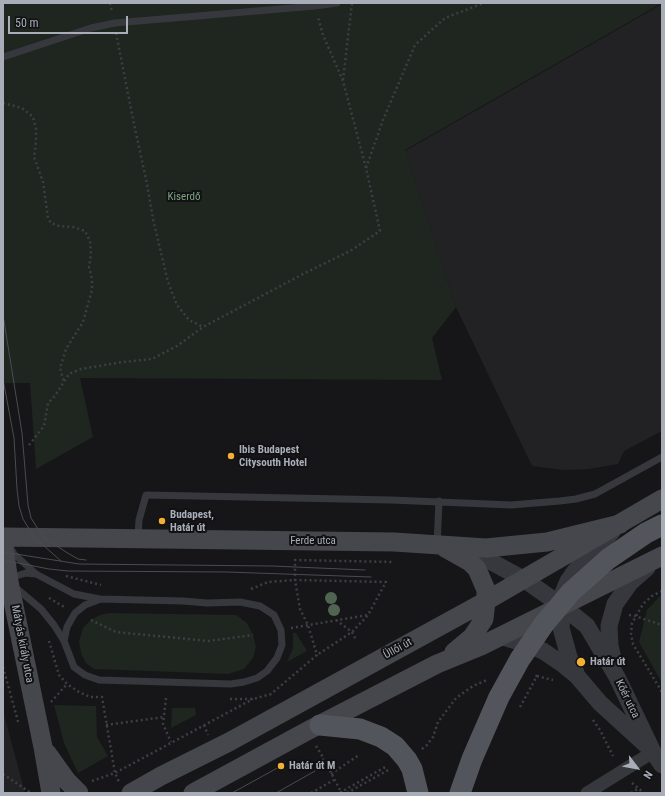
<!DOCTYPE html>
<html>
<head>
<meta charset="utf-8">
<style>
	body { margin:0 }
	#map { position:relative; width:665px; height:796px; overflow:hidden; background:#161618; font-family:"Roboto Condensed",sans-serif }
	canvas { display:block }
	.frame { position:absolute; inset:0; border:4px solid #a8adb8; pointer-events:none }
	.north { position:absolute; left:617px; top:748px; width:40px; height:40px; -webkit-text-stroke:3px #111113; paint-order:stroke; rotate:122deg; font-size:11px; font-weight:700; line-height:16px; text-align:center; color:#a8adb8 }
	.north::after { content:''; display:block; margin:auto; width:14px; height:18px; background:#a8adb8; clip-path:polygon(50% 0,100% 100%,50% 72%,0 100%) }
	.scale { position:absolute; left:8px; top:16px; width:120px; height:18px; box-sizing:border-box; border:2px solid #a8adb8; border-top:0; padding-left:5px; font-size:12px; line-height:14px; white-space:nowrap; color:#a8adb8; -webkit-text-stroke:3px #111113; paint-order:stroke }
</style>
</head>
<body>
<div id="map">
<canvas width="665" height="796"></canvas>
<div class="frame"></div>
<div class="north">N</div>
<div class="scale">50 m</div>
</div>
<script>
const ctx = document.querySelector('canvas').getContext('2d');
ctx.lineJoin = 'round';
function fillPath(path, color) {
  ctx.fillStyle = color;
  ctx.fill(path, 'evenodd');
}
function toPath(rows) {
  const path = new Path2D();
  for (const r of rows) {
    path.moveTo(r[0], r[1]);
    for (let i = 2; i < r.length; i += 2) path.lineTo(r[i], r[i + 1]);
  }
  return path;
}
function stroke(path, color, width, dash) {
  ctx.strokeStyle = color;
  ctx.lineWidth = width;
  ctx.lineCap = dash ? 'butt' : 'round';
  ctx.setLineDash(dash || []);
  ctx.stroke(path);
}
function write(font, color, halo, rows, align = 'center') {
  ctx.font = font + ' "Roboto Condensed",sans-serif';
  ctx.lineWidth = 4;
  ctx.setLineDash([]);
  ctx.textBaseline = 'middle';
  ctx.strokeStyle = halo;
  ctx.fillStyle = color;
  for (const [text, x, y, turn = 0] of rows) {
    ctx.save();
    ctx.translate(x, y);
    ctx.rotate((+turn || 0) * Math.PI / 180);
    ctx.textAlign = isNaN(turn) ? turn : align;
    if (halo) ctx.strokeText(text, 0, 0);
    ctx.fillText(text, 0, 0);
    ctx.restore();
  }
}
const built = toPath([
	[662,4,662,431,624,451,618,464,589,469,564,470,532,466,456,307,405,151],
	[3,711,25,793,3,793]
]);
const green = toPath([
	[3,3,662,3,405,150,456,307,432,338,442,380,80,378,93,437,36,469,30,383,3,383],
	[662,595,662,683,639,642,647,610,659,597],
	[109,613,236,615,247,623,253,635,256,647,253,658,244,669,228,674,94,669,86,663,81,653,79,641,83,628,91,620,100,615],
	[293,633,296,633,307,651,287,662,293,648],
	[54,705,96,706,97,737,108,756,78,773,64,743],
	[172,708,195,708,196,715,171,728]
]);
const path = toPath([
	[110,3,112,12],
	[116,33,134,124,147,184,153,219,168,282,177,305,189,320,203,327],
	[343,80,352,3],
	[3,103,22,108,33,117,36,129,36,142,34,157,43,182,48,218,51,223,59,226,73,227,85,231,90,241,91,254,89,267,92,279,92,290,83,322,66,349,60,368,64,382],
	[366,168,383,120,415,45,445,18,484,3],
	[29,445,44,426,48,403,55,396,69,374,81,369,123,362,152,359,177,346,203,327,305,273,350,251,380,231,366,168,343,81,323,35,318,17],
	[66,576,101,585],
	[251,589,268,582,295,580,386,582,368,615,352,632,317,655],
	[662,591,652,596,643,604,632,623,631,634,633,644,662,692],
	[49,598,66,608],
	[629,615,635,616,662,625],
	[91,620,116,632,208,641,253,635],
	[336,620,352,632,356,640],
	[291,628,368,615],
	[49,641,59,675,67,684,79,692,90,697,102,697,115,773,119,782],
	[3,667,19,725],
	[537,676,553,680],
	[166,698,163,724,171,742],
	[230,699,253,699,271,694,317,655,308,625,300,609,295,580,295,560,393,562],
	[51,702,67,684],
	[520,707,537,676,535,676],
	[593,720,600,730,613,756],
	[106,725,164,717],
	[204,725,208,735],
	[316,746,324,759],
	[422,749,427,745,433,737,438,722,456,698,473,686,487,680],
	[318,763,324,759,341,792],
	[3,774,31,793],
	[331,774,359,755],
	[92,781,115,773,253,699],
	[632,783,644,793],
	[311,793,334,780],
	[342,793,341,792,387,766],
	[347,793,390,769],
	[631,793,639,788]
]);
const service = toPath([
	[3,57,91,28,115,23,315,6,337,3],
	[138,537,139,520,146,495,391,500,511,505,560,501,576,499,595,494,662,457],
	[437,545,439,501],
	[10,547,14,554,36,574,74,594,100,599,183,601,207,603,240,602,260,606,274,615,281,630,282,645,277,658,267,671,257,678,244,682,231,684,99,680,85,675,74,667,64,641,54,625,41,609,9,582,16,576,26,573,36,574],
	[64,641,67,627,75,613,85,605,98,600]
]);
const minor = toPath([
	[587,793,653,752]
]);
const tertiary = toPath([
	[464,547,525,580,562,606,587,626,617,677,653,752,662,765],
	[500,636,530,645,543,651,561,663,577,676,600,703,646,745],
	[614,663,610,646,609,626,615,604,630,583,647,568],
	[576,673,569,657,561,628,563,593,568,581,575,571,612,532]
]);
const secondary = toPath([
	[3,537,394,542,486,548,547,542,620,524],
	[3,541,9,582,43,747,51,793],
	[445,548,470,562,477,569,486,590,486,601,484,619,472,637,454,652],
	[47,753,67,781,79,793],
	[131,793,161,776,229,742,486,601,662,499],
	[193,793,309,730,437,664,481,646,662,556]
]);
const primary = toPath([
	[320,725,360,729,381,737,395,746,407,760,412,769,418,793],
	[460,793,472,759,499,697,520,659,544,624,571,592,608,559,646,533,662,525]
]);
const tram = toPath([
	[3,315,22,433,28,505,31,518,38,529,45,538,66,552,78,559,86,560],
	[3,379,14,438,17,489,19,506,23,519,34,537,61,561],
	[3,552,79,564,272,566,365,570],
	[3,560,49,569,68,571,227,572,371,577],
	[232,793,281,766],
	[276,793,315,771]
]);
const trees = [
	[331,598],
	[334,610]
];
const markers = [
	[231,456,4,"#f2b134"],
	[162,521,4,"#f2b134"],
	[581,662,5,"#f2b134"],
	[281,766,4,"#f2b134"]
];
const parkNames = [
	["Kiserdő",184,197]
];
const poiNames = [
	["Ibis Budapest",239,450],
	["Citysouth Hotel",239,463],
	["Budapest,",170,515],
	["Határ út",170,528],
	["Határ út",590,662],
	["Határ út M",289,766]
];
const streetNames = [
	["Ferde utca",313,541],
	["Mátyás király utca",22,644,79],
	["Üllői út",398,649,-29],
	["Kőér utca",627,699,64]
];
fillPath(built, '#222225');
fillPath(green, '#1e261f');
stroke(path, '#3d3f44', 2.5, [2, 3]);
stroke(service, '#37383d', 7);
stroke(minor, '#37383d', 13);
stroke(tertiary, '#37383d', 17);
stroke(secondary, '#45474d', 19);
stroke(primary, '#53555c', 21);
stroke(tram, '#4a4c52', 1);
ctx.fillStyle = '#506452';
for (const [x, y] of trees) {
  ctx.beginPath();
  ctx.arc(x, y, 6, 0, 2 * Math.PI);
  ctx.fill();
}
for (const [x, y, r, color] of markers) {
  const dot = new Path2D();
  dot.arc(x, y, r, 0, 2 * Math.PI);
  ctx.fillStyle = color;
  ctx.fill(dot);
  stroke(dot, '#111113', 1.5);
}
write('11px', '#7fa381', '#111113', parkNames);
write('bold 11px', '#a8adb8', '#111113', poiNames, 'left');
write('11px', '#a8adb8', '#111113', streetNames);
</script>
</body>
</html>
